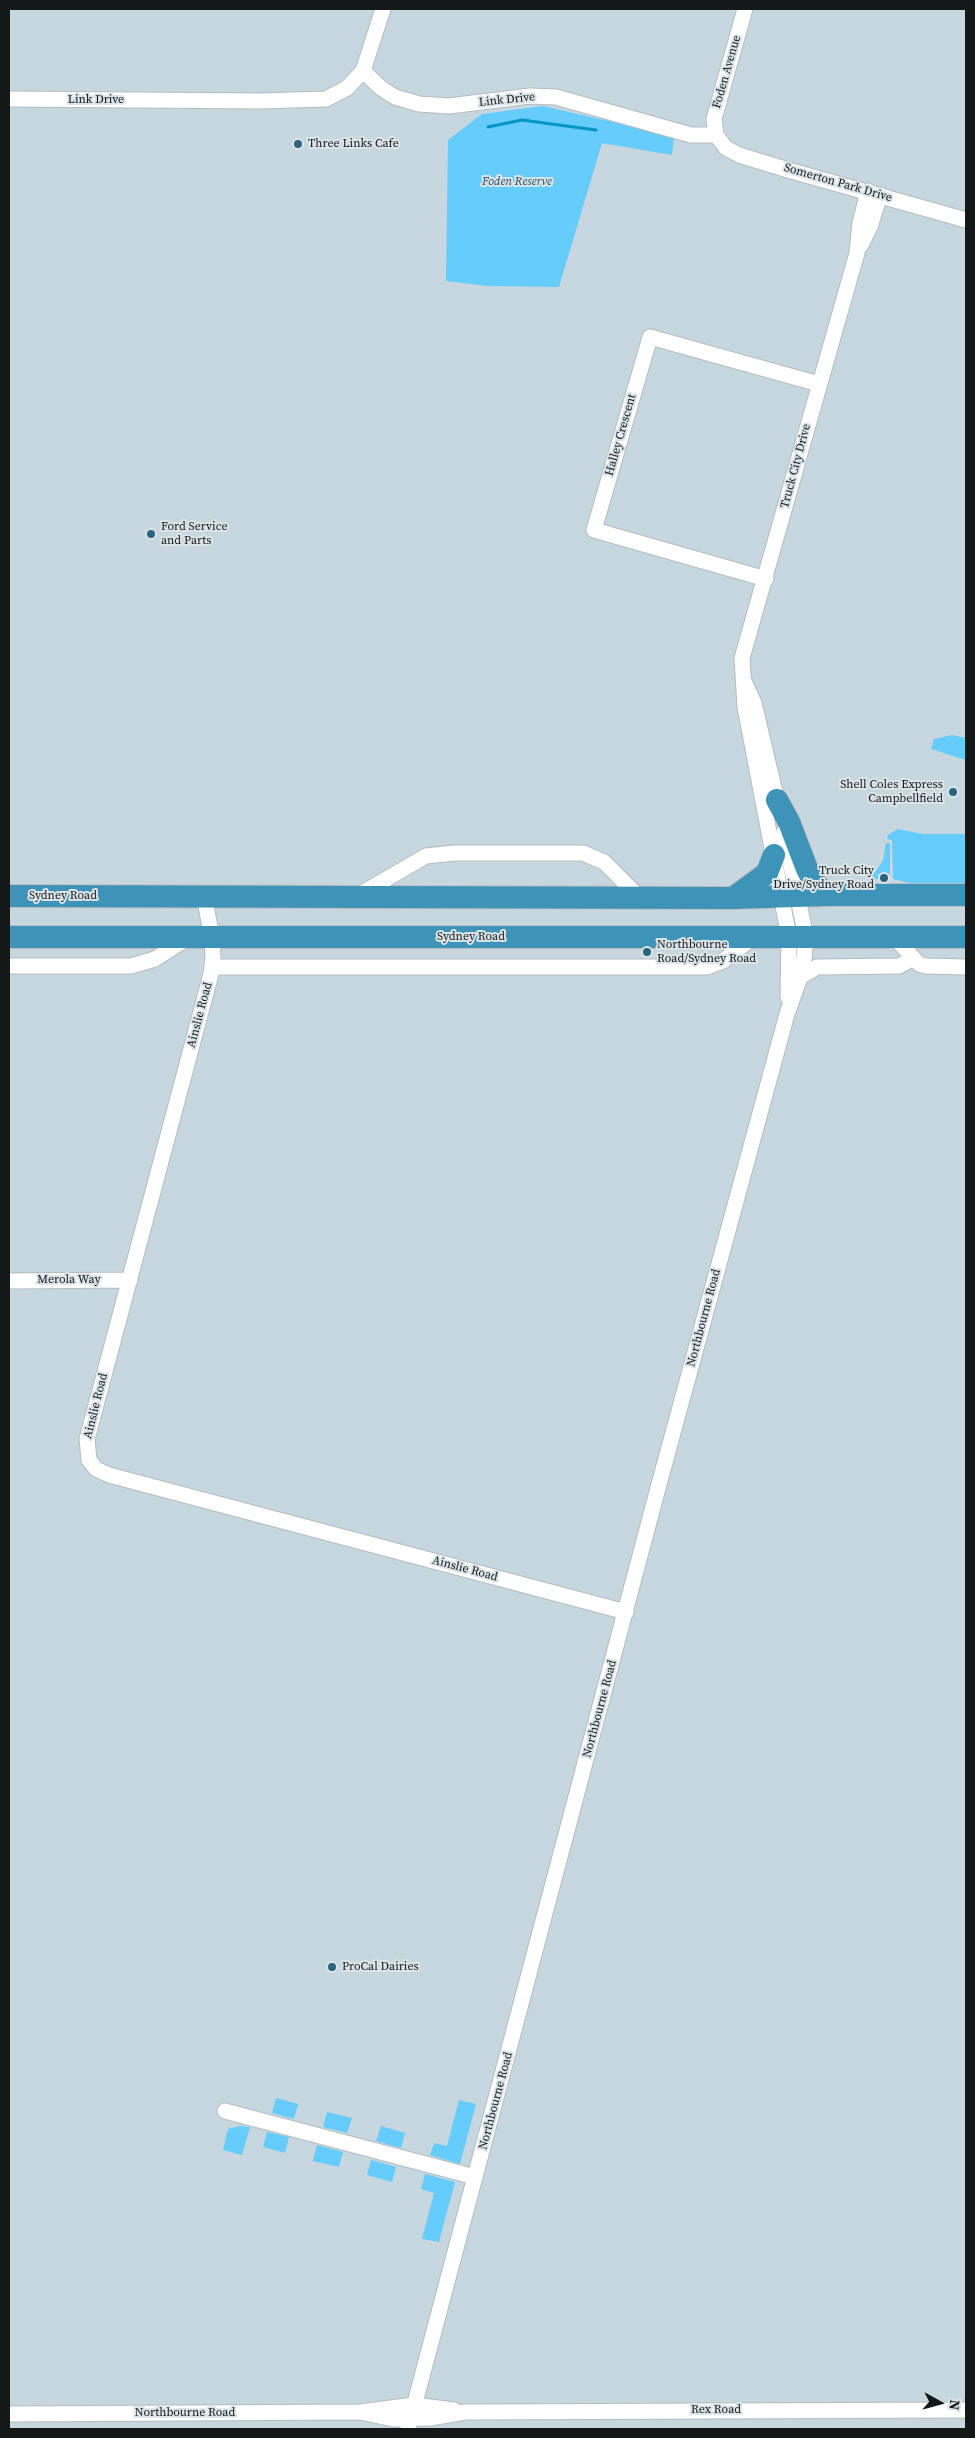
<!DOCTYPE html>
<html>
<head>
<meta charset="utf-8">
<style>
	body { margin:0 }
	#map { position:relative; width:975px; height:2438px; overflow:hidden; background:#dbe4e8; font-family:"Source Serif 4",serif }
	canvas { display:block }
	.frame { position:absolute; inset:0; border:10px solid #151819; pointer-events:none }
	.north { position:absolute; left:915px; top:2378px; width:50px; height:50px; -webkit-text-stroke:4px #dbe4e8; paint-order:stroke; rotate:97deg; font-size:14px; font-weight:700; line-height:20px; text-align:center; color:#151819 }
	.north::after { content:''; display:block; margin:auto; width:18px; height:22px; background:#151819; clip-path:polygon(50% 0,100% 100%,50% 72%,0 100%) }
</style>
</head>
<body>
<div id="map">
<canvas width="975" height="2438"></canvas>
<div class="frame"></div>
<div class="north">N</div>
</div>
<script>
const ctx = document.querySelector('canvas').getContext('2d');
ctx.lineJoin = 'round';
function fillPath(path, color) {
  ctx.fillStyle = color;
  ctx.fill(path, 'evenodd');
}
function toPath(rows) {
  const path = new Path2D();
  for (const r of rows) {
    path.moveTo(r[0], r[1]);
    for (let i = 2; i < r.length; i += 2) path.lineTo(r[i], r[i + 1]);
  }
  return path;
}
function stroke(path, color, width, dash) {
  ctx.strokeStyle = color;
  ctx.lineWidth = width;
  ctx.lineCap = dash ? 'butt' : 'round';
  ctx.setLineDash(dash || []);
  ctx.stroke(path);
}
function write(font, color, halo, rows, align = 'center') {
  ctx.font = font + ' "Source Serif 4",serif';
  ctx.lineWidth = 4;
  ctx.setLineDash([]);
  ctx.textBaseline = 'middle';
  ctx.strokeStyle = halo;
  ctx.fillStyle = color;
  for (const [text, x, y, turn = 0] of rows) {
    ctx.save();
    ctx.translate(x, y);
    ctx.rotate((+turn || 0) * Math.PI / 180);
    ctx.textAlign = isNaN(turn) ? turn : align;
    if (halo) ctx.strokeText(text, 0, 0);
    ctx.fillText(text, 0, 0);
    ctx.restore();
  }
}
const built = toPath([
	[9,9,966,9,966,2429,9,2429]
]);
const green = toPath([
	[543,106,674,136,672,155,602,143,559,287,487,286,446,281,448,140,482,114],
	[952,735,966,738,966,760,931,749,934,739],
	[898,829,923,834,966,834,966,884,914,884,893,879,892,840,887,839,888,835],
	[886,843,890,843,890,874,878,874,878,879,870,879,883,861],
	[276,2098,298,2104,294,2119,272,2113],
	[459,2100,476,2104,460,2164,430,2155,434,2143,447,2146],
	[327,2112,352,2118,347,2133,323,2127],
	[240,2126,250,2127,242,2155,223,2150,228,2129],
	[381,2126,405,2133,401,2148,376,2141],
	[267,2132,289,2137,285,2153,263,2147],
	[317,2145,343,2152,339,2167,313,2161],
	[371,2160,396,2167,392,2182,367,2175],
	[425,2174,455,2182,439,2242,422,2239,434,2193,421,2189]
]);
const stream = toPath([
	[488,127,522,120,596,130]
]);
const minor = toPath([
	[745,9,714,119,716,135,726,148,739,155,788,170,966,220],
	[363,71,381,88,395,97,419,104,449,106,530,96,556,97,691,135,716,135],
	[9,99,261,101,326,99,347,88,363,71,383,9],
	[861,245,870,227,880,195],
	[766,579,594,530,650,337,819,384],
	[744,681,754,703,779,809],
	[204,896,212,937,213,957,211,974,87,1439,89,1460,96,1469,109,1475,626,1612],
	[357,896,426,856,454,853,583,853,604,862,639,897],
	[893,936,919,964,926,966,966,967],
	[9,966,131,966,155,959,189,937],
	[212,967,707,967,723,961,752,938],
	[800,977,817,967,899,966,912,959],
	[788,997,789,937,745,707,742,658,857,253,860,223,868,191],
	[9,1281,130,1280],
	[225,2111,475,2177],
	[360,2412,393,2419,430,2418,465,2412,966,2410],
	[9,2414,360,2412,414,2405,454,2410],
	[408,2429,658,1488,787,1014,803,969,806,937,784,832]
]);
const highway = toPath([
	[777,800,789,822,807,869,814,882,826,895],
	[9,896,733,898,826,895,966,895],
	[733,898,767,873,774,855],
	[9,937,966,937]
]);
const markers = [
	[298,144,5,"#2c657e"],
	[151,534,5,"#2c657e"],
	[953,792,5,"#2c657e"],
	[884,878,5,"#2c657e"],
	[647,952,5,"#2c657e"],
	[332,1967,5,"#2c657e"]
];
const streetNames = [
	["Foden Avenue",727,72,-74],
	["Link Drive",96,100],
	["Link Drive",507,100,-6],
	["Somerton Park Drive",838,183,16],
	["Halley Crescent",621,435,-74],
	["Truck City Drive",796,466,-75],
	["Sydney Road",63,896],
	["Sydney Road",471,937],
	["Ainslie Road",200,1015,-75],
	["Merola Way",69,1280],
	["Northbourne Road",704,1318,-75],
	["Ainslie Road",96,1406,-76],
	["Ainslie Road",465,1569,15],
	["Northbourne Road",600,1709,-75],
	["Northbourne Road",496,2101,-75],
	["Rex Road",716,2410],
	["Northbourne Road",185,2413]
];
const poiNames = [
	["Three Links Cafe",308,144],
	["Ford Service",161,527],
	["and Parts",161,541],
	["Shell Coles Express",943,785,"right"],
	["Campbellfield",943,799,"right"],
	["Truck City",874,871,"right"],
	["Drive/Sydney Road",874,885,"right"],
	["Northbourne",657,945],
	["Road/Sydney Road",657,959],
	["ProCal Dairies",342,1967]
];
const parkNames = [
	["Foden Reserve",517,182]
];
fillPath(built, '#c6d7df');
fillPath(green, '#65ccfb');
stroke(stream, '#0495c5', 3);
stroke(minor, '#b4bcc0', 17);
stroke(highway, '#bdbebf', 24);
stroke(minor, '#fff', 15);
stroke(highway, '#3d93b8', 22);
for (const [x, y, r, color] of markers) {
  const dot = new Path2D();
  dot.arc(x, y, r, 0, 2 * Math.PI);
  ctx.fillStyle = color;
  ctx.fill(dot);
  stroke(dot, '#dbe4e8', 2);
}
write('12px', '#151819', '#dbe4e8', streetNames);
write('12px', '#151819', '#dbe4e8', poiNames, 'left');
write('italic 12px', '#215065', '#dbe4e8', parkNames);
</script>
</body>
</html>
